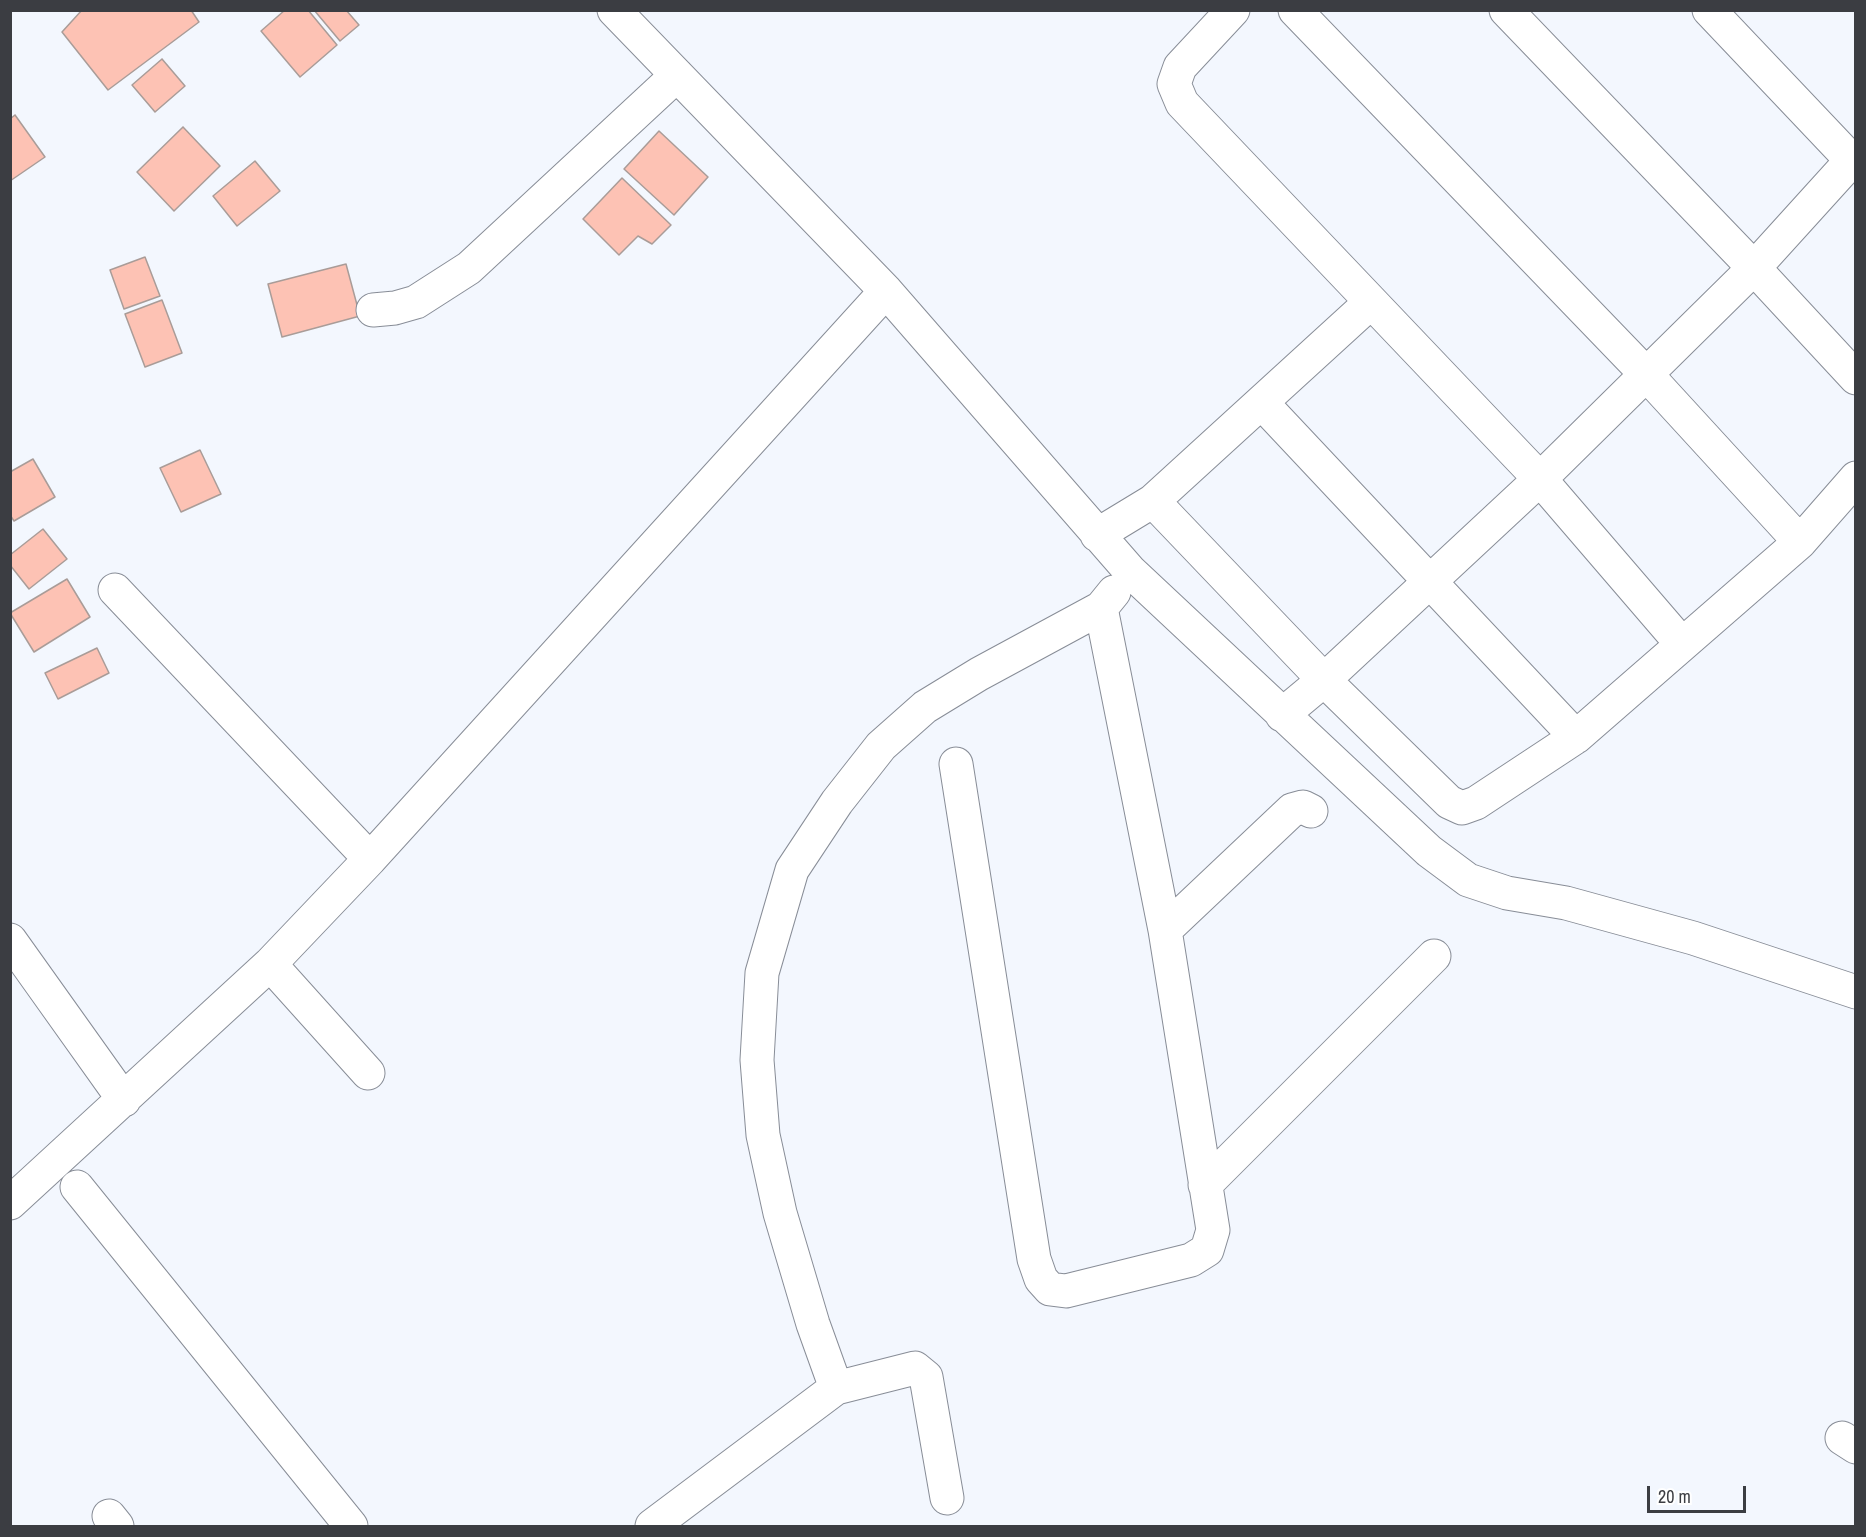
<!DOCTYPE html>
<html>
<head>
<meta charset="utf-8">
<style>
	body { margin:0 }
	#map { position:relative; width:1866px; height:1537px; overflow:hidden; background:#f3f7fe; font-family:"Archivo Narrow",sans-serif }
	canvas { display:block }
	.frame { position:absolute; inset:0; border:12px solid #3b3d42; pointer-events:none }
	.scale { position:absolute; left:1647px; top:1486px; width:99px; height:27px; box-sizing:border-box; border:3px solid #3b3d42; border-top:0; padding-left:8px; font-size:18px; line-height:21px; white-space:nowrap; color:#3b3d42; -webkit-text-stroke:4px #fff; paint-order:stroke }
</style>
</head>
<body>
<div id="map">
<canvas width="1866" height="1537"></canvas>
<div class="frame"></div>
<div class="scale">20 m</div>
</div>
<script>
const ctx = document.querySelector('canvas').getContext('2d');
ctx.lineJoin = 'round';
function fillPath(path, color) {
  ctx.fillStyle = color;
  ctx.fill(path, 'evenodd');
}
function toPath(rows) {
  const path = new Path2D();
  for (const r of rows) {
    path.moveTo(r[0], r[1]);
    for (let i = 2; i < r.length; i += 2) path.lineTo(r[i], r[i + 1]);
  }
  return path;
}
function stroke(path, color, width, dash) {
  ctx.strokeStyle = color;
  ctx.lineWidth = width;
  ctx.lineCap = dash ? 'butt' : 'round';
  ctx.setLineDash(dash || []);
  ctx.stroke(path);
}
const building = toPath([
	[82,10,191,10,199,22,108,90,62,32,82,10],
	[285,10,308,10,337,45,300,77,261,31,285,10],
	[314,10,346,10,359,25,340,41,314,10],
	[162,59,185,86,155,112,132,85,162,59],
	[15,115,45,157,10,181,10,119,15,115],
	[183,127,220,166,174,211,137,172,183,127],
	[659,131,708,177,674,215,624,169,659,131],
	[255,161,280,191,237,226,213,196,255,161],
	[622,178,671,225,652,244,638,236,619,255,583,219,622,178],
	[145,257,160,296,124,309,110,270,145,257],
	[346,264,360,316,282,337,268,284,346,264],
	[162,300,182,353,145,367,125,314,162,300],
	[200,450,221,494,181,512,160,468,200,450],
	[33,459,55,497,14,521,10,515,10,472,33,459],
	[43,529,67,559,29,589,10,565,10,555,43,529],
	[67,579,90,617,34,652,10,613,67,579],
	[97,648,109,673,58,699,45,673,97,648]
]);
const minor = toPath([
	[614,10,886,291,1130,571,1429,851,1468,880,1507,893,1566,903,1693,938,1856,992],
	[1233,10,1180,67,1174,84,1182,103,1540,479,1681,643],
	[1295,10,1646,374,1800,542],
	[1506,10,1754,268,1856,378],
	[1709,10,1856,165],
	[373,310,395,308,416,302,469,268,677,75],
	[1262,403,1576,737],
	[1153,501,1324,680,1449,802,1462,808,1476,803,1576,737,1800,542,1856,478],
	[1097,535,1153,501,1371,302],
	[115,590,370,859],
	[1282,715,1324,680,1540,479,1754,268,1851,161],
	[956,764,1034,1259,1041,1279,1050,1289,1066,1291,1191,1260,1207,1250,1213,1230,1165,930,1101,608],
	[1165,930,1292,810,1303,807,1311,811],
	[10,940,124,1100],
	[270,964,368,1073],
	[1205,1185,1434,956],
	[77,1187,351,1526],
	[10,1203,270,964,370,859,886,291],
	[836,1388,813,1324,780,1213,763,1135,757,1060,762,973,792,870,837,802,881,746,925,707,979,674,1101,608,1114,592],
	[1842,1438,1856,1447],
	[109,1516,117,1526],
	[652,1526,836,1388,915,1368,926,1377,947,1498]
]);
fillPath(building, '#fdc2b4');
stroke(building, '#a99c98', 1.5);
stroke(minor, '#888d97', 35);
stroke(minor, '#fff', 33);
</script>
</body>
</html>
